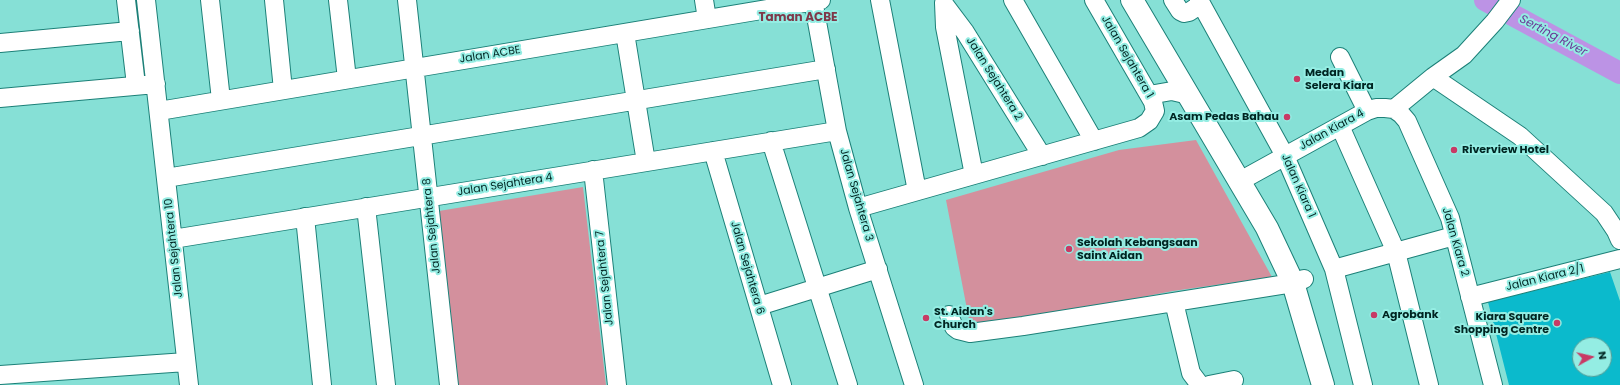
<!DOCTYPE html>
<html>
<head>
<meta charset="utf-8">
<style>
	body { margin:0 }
	#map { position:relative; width:1620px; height:385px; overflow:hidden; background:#86e0d6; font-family:Poppins,sans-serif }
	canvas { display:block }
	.north { position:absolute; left:1572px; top:337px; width:40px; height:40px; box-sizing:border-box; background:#94ede3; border:1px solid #599d96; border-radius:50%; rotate:82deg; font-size:11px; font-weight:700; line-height:16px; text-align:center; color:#002522 }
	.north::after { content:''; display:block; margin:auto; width:14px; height:18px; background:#c83a65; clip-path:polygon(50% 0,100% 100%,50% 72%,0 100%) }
</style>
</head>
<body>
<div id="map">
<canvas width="1620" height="385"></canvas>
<div class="north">N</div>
</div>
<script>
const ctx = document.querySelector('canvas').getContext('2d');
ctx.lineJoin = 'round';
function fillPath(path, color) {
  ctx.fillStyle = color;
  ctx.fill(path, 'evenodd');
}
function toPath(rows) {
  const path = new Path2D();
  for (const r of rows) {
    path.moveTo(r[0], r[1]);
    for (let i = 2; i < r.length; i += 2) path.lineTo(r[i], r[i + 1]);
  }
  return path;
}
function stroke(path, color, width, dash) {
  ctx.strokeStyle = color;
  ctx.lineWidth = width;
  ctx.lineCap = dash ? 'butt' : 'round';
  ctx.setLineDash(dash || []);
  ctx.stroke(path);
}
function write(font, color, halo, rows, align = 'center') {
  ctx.font = font + ' Poppins,sans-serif';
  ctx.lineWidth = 4;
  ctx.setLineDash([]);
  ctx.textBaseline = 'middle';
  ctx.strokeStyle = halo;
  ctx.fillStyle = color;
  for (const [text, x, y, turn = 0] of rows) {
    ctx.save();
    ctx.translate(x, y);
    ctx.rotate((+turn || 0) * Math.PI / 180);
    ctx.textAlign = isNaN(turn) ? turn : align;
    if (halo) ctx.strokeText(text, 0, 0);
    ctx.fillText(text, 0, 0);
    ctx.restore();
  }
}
const green = toPath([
	[1196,140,1272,277,1173,291,971,330,946,200,1119,150],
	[583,187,606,385,458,385,439,211]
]);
const river = toPath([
	[1485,0,1620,73]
]);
const building = toPath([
	[1610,272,1620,301,1620,385,1509,385,1488,302],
	[1580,345,1604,345,1604,369,1580,369]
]);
const minor = toPath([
	[126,0,136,85],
	[146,0,189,385],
	[210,0,221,100],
	[274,0,283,90],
	[338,0,347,79],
	[407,0,449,385],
	[704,0,707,19],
	[813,0,837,131,858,208,914,385],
	[880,0,917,191],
	[1013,0,1094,141],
	[1173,0,1180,11,1184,13,1189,12,1201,4],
	[1199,0,1285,156,1334,269,1363,385],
	[944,3,945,27,974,175],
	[944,4,965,32,1042,156],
	[625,33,646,162],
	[0,43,130,31],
	[1340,57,1367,111],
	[1433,77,1520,136,1604,213,1616,231,1620,240],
	[1149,95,1172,91,1189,95],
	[0,98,156,84],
	[1394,109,1433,77,1464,55,1495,21,1511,0],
	[159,111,821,0],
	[1340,126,1396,252,1429,385],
	[771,141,848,385],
	[713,151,782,385],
	[593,170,617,385],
	[166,178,826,69],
	[1240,181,1367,111,1376,108,1385,108,1394,109,1401,114,1407,121,1450,218,1493,385],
	[366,207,386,385],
	[858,208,1139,128,1149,121,1155,111,1153,102,1094,0],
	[305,217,322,385],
	[173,239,837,131],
	[1334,269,1454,236],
	[1470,297,1620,259],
	[1174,302,1191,373,1200,385],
	[759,306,878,269],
	[949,315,954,327,958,330,970,333,1023,326,1293,283,1304,279],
	[0,375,186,362],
	[1209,385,1234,380]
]);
const major = toPath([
	[1132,0,1267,228,1293,283,1323,385]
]);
const markers = [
	[1297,79,4,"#c83a65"],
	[1287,117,4,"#c83a65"],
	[1454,150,4,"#c83a65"],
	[1069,249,4,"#c83a65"],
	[1374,315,4,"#c83a65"],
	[926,318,4,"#c83a65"],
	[1557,323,4,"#c83a65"]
];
const streetNames = [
	["Jalan ACBE",490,55,-9],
	["Jalan Sejahtera 1",1127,57,60],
	["Jalan Sejahtera 2",994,79,58],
	["Jalan Kiara 4",1332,130,-29],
	["Jalan Sejahtera 4",505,185,-9],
	["Jalan Kiara 1",1298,186,66],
	["Jalan Sejahtera 3",856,195,74],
	["Jalan Sejahtera 8",432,226,-96],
	["Jalan Kiara 2",1455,242,74],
	["Jalan Sejahtera 10",174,248,-96],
	["Jalan Sejahtera 6",747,268,74],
	["Jalan Sejahtera 7",605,278,-96],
	["Jalan Kiara 2/1",1545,278,-14]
];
const poiNames = [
	["Medan",1305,73],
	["Selera Kiara",1305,86],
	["Asam Pedas Bahau",1279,117,"right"],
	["Riverview Hotel",1462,150],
	["Sekolah Kebangsaan",1077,243],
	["Saint Aidan",1077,256],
	["St. Aidan's",934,312],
	["Church",934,325],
	["Agrobank",1382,315],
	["Kiara Square",1549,317,"right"],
	["Shopping Centre",1549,330,"right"]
];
const neighbourhoodNames = [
	["Taman ACBE",798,18]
];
const waterNames = [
	["Serting River",1553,36,28]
];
fillPath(green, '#d3909d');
stroke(river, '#bc93e5', 22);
fillPath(building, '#0bbacc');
stroke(minor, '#1c8078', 20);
stroke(major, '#1c8078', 24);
stroke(minor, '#fff', 18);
stroke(major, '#fff', 22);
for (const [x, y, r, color] of markers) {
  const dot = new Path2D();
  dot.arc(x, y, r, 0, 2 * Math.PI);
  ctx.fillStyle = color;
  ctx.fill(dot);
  stroke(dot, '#94ede3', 1.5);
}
write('11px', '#002522', '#94ede3', streetNames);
write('bold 11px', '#002522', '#94ede3', poiNames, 'left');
write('bold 12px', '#7f3849', '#94ede3', neighbourhoodNames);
write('italic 12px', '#6b3796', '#94ede3', waterNames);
</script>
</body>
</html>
